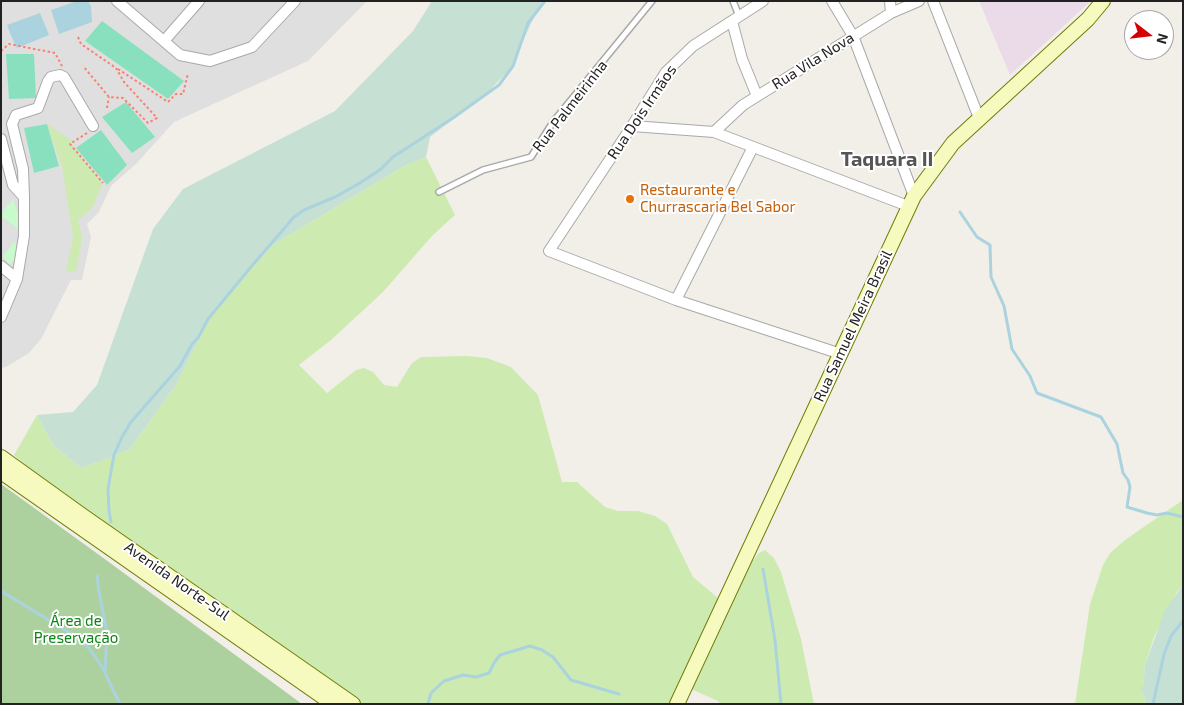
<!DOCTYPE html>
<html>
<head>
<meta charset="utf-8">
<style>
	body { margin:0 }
	#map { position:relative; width:1184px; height:705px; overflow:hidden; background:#f2efe9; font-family:"Exo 2",sans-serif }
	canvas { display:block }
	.frame { position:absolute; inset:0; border:2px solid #222; pointer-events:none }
	.north { position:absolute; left:1124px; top:10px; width:50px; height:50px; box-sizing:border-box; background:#fff; border:1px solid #a7a7a7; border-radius:50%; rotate:106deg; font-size:14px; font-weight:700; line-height:20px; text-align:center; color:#222 }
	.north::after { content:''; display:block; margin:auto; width:18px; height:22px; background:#d40000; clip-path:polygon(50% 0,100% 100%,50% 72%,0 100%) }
</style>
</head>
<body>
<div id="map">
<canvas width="1184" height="705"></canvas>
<div class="frame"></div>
<div class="north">N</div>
</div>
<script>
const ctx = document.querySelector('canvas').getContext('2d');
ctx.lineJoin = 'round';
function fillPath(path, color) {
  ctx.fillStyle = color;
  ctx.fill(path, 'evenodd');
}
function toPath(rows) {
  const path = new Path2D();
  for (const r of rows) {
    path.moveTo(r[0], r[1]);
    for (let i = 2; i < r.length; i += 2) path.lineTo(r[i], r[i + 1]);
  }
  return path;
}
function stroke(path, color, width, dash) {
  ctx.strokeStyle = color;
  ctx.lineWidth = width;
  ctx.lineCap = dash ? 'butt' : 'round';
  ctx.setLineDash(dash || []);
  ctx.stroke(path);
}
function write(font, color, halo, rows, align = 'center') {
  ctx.font = font + ' "Exo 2",sans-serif';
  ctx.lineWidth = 4;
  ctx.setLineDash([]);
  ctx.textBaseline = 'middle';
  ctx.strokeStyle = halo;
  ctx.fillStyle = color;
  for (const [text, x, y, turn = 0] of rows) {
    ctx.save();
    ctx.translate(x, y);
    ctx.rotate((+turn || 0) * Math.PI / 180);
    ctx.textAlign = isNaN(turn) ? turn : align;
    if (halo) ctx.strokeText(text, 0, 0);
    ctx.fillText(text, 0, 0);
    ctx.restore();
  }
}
const residential = toPath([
	[1,1,367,1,308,61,174,122,137,163,111,186,99,212,87,224,91,237,82,280,71,280,41,339,29,353,6,367,1,368]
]);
const industrial = toPath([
	[979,1,1091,1,1010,75]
]);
const grass = toPath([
	[47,124,72,141,71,144,103,183,92,208,78,220,82,238,76,271,66,272,73,237,62,167],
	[426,157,455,215,432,236,383,292,331,340,299,365,327,393,356,370,364,368,373,372,384,385,397,387,412,363,421,357,467,356,487,358,511,367,538,395,562,482,577,482,605,507,618,511,638,511,655,516,667,524,693,577,724,603,746,569,759,553,765,550,774,558,781,572,801,639,814,704,720,704,718,701,684,686,674,704,362,704,46,484,14,455,37,415,53,445,81,468,104,460,130,449,176,385,214,309,274,244,406,165],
	[1183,500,1183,585,1177,592,1154,637,1145,665,1143,689,1141,688,1146,699,1146,704,1075,704,1090,604,1103,565,1110,553,1125,540]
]);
const forest = toPath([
	[1,484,102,557,302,704,1,704]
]);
const wetland = toPath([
	[432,1,546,1,534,17,510,69,488,92,430,137,426,157,406,165,274,244,214,309,176,385,130,449,104,460,81,468,53,445,37,415,73,412,97,385,153,229,183,189,335,111,413,31],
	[1183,585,1183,704,1146,704,1146,699,1140,687,1143,688,1145,665,1165,610]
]);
const park = toPath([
	[13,199,18,213,18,229,1,216,1,214],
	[15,241,17,255,14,261,9,264,3,256]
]);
const pitch = toPath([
	[102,21,184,81,168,99,85,41],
	[6,54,34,54,36,98,9,99],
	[126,102,155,137,132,153,102,117],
	[47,124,59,166,34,173,24,128],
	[101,130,127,165,107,185,76,148]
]);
const water = toPath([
	[77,1,88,1,91,6,92,22,59,34,51,10],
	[40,13,49,35,17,48,12,38,7,25]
]);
const stream = toPath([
	[960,212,977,237,990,245,991,277,1004,306,1012,349,1030,376,1037,393,1101,417,1117,444,1123,473,1128,480,1130,487,1127,507,1147,513,1157,515,1167,513,1183,517],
	[111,522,109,511,108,489,114,455,122,437,131,422,180,366,192,344,198,338,208,319,251,267,294,217,304,210,335,197,360,183,381,169,393,157,453,118,499,85,513,66,528,23,545,1],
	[763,569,775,640,781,704],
	[97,576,99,592,107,632,105,672],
	[1,591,80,639,91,651,102,667,120,704],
	[428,704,431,693,444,681,463,675,476,677,489,673,494,663,500,655,530,646,542,650,553,657,571,680,619,694],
	[1153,704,1164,654,1171,636,1183,621]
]);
const path = toPath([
	[78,37,81,44,116,68,124,82,157,118,148,123,123,98,109,97,83,66],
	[1,51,9,44,55,53,62,66],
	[118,69,168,102,176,94,183,94,188,73],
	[107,108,109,97],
	[87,133,70,144,103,183]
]);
const lane = toPath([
	[733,1,739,16],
	[439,192,483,170,531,157,553,122,652,1]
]);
const street = toPath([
	[117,1,180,55,210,61,252,47,295,1],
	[763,1,693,46,666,72,632,126,549,251,676,300,841,354],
	[832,1,853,36,914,196],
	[890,1,891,13],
	[933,1,979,118],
	[732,21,742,59,757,96],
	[164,41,199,1],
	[632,126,714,132,908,206],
	[714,132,743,105,891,13,919,1],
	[1,139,13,185,24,197,24,236,17,279,1,317],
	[24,197,23,169,12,124,16,115,38,108,48,81,51,77,60,75,64,77,93,126],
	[1,266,17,279],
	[676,300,753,147]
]);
const secondary = toPath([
	[1,457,83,516,353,704],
	[1,472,333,704],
	[677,704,914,196,953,143,1088,19,1103,1]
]);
const markers = [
	[630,199,5,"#e8710a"]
];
const streetNames = [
	["Rua Vila Nova",813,61,-32],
	["Rua Palmeirinha",570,106,-52],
	["Rua Dois Irmãos",642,112,-56],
	["Rua Samuel Meira Brasil",853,326,-65],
	["Avenida Norte-Sul",177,581,35]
];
const foodNames = [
	["Restaurante e",640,190],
	["Churrascaria Bel Sabor",640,207]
];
const parkNames = [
	["Área de",76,621],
	["Preservação",76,638]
];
const districtNames = [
	["Taquara II",887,159]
];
fillPath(residential, '#e0dfdf');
fillPath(industrial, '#ebdbe8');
fillPath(grass, '#cdebb0');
fillPath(forest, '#add19e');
fillPath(wetland, '#c6e0d4');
fillPath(park, '#c8facc');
fillPath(pitch, '#88e0be');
fillPath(water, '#aad3df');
stroke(stream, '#aad3df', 3);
stroke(lane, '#a9a9a9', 8);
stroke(street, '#a9a9a9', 12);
stroke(secondary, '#707d05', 16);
stroke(path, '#fa8072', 2, [2.5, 2.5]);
stroke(lane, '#fff', 5);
stroke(street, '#fff', 10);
stroke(secondary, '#f7fabf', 14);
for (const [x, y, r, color] of markers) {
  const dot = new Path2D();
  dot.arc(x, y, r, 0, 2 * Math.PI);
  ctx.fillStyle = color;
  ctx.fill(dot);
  stroke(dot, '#fff', 2);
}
write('15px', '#222', '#fff', streetNames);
write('15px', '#c56008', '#fff', foodNames, 'left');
write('15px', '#0c8416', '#fff', parkNames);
write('bold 20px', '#555', '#fff', districtNames);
</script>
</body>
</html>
